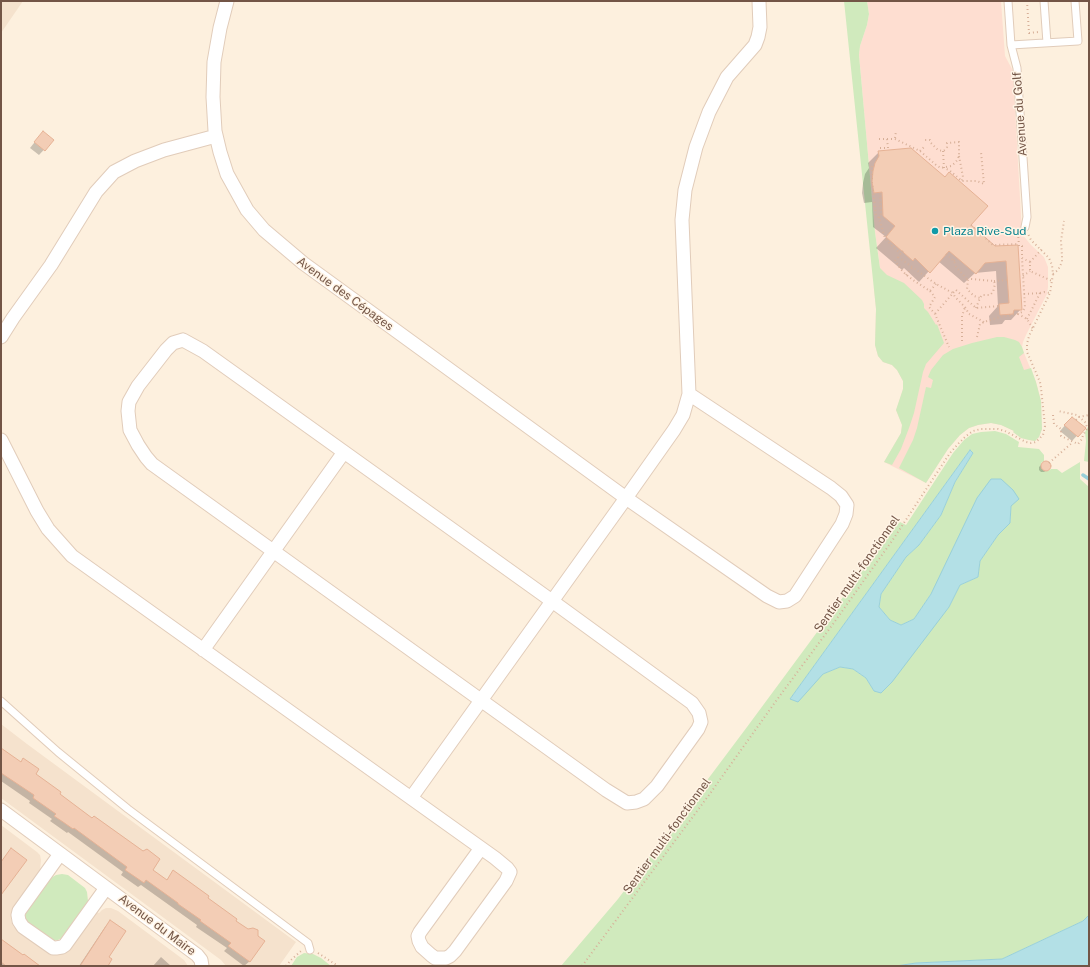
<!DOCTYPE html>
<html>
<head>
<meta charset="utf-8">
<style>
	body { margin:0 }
	#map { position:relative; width:1090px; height:967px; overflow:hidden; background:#fdf0de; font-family:"Public Sans",sans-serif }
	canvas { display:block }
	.frame { position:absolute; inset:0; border:2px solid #735546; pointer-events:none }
</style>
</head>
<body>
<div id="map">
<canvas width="1090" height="967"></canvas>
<div class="frame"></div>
</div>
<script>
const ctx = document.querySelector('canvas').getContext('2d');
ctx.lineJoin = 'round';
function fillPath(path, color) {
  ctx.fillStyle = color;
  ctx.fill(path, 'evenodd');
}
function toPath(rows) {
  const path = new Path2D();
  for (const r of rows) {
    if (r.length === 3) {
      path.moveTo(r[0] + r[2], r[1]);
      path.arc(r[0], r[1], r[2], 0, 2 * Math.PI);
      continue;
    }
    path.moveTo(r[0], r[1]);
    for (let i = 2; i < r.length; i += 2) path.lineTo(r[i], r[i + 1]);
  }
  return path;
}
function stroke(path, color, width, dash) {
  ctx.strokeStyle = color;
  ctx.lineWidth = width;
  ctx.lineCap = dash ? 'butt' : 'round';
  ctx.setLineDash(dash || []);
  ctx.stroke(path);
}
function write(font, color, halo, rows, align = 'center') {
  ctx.font = font + ' "Public Sans",sans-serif';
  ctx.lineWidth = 3;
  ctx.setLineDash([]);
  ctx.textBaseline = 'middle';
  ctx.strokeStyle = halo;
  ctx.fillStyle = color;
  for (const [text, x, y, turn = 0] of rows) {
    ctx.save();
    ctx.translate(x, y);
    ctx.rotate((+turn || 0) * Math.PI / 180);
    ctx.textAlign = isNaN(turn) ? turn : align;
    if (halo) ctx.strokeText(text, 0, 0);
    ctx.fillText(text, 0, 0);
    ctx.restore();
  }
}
const residential = toPath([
	[1,1,23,1,1,33],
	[1,724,27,744,296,942,279,966,226,966,221,960,1,798],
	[1,825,37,852,40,855,41,860,40,871,13,910,11,915,11,920,13,926,18,931,50,953,59,955,65,953,69,950,96,912,99,913,102,910,106,908,111,908,118,911,184,960,188,966,1,966]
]);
const commercial = toPath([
	[867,1,1001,1,1005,56,1012,69,1013,73,1022,234,1031,245,1044,257,1048,267,1048,287,1047,294,1026,335,1023,342,1022,347,1024,353,1036,382,1041,401,1042,429,1039,437,1035,441,1029,440,1021,438,1013,432,1014,431,1001,425,991,423,978,425,969,428,960,435,948,449,926,483,884,462,901,433,902,425,896,410,903,389,903,381,897,370,892,365,883,362,878,356,875,345,876,309,874,289,880,268,875,232,859,55,860,46,867,25,869,14]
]);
const green = toPath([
	[844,1,867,1,869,14,867,25,860,46,859,55,875,232,880,268,887,275,904,283,922,300,924,304,924,308,928,312,936,325,937,324,944,343,926,364,923,372,914,413,909,428,901,449,892,465,884,462,901,433,902,425,896,410,903,389,903,381,897,370,892,365,883,362,878,356,875,345,876,309],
	[997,337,1004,337,1015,340,1019,342,1022,347,1024,353,1019,357,1024,370,1031,368,1036,382,1041,401,1042,429,1039,437,1035,441,1029,440,1021,438,1013,432,1014,431,1001,425,991,423,978,425,969,428,960,435,948,449,926,483,899,468,913,440,917,428,926,387,931,388,933,380,928,377,931,370,943,355,953,349,972,343],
	[1088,427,1089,428,1089,462,1084,461,1086,441,1085,432],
	[995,431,1006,434,1019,442,1018,447,1039,449,1044,455,1044,461,1041,463,1041,468,1044,471,1048,471,1051,469,1057,469,1062,473,1080,462,1080,479,1089,487,1089,915,1083,921,1002,959,916,963,896,966,561,966,618,899,747,727,877,551,886,537,886,530,895,527,900,522,906,525,953,453,964,440,972,434,981,432],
	[970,450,973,453,955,482,941,515,919,545,906,557,881,594,879,607,890,620,901,625,914,619,931,594,1013,490,1011,506,1010,523,998,535,980,561,978,577,960,585,949,607,874,691,866,678,853,669,840,667,823,674,790,699],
	[62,874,68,875,85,888,87,892,88,901,86,906,62,938,58,940,53,940,48,937,28,922,25,918,25,915,28,909,51,878,56,875],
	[304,953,313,954,321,958,331,966,291,966,297,957]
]);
const water = toPath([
	[970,450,973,453,955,482,941,515,919,545,906,557,881,594,879,607,890,620,901,625,914,619,931,594,977,498,991,479,1001,479,1013,490,1019,499,1011,506,1010,523,998,535,980,561,978,577,960,585,949,607,892,682,881,693,874,691,866,678,853,669,840,667,823,674,798,702,790,699,970,450],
	[1089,915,1089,966,896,966,916,963,1002,959,1083,921,1089,915]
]);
const shadow = toPath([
	[38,138,53,140,39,155,30,148],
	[879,152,970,225,995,247,1017,246,1021,309,1011,320,1005,320,1002,324,990,325,989,316,998,306,996,271,975,273,964,283,938,261,919,282,904,268,902,270,876,248,886,237,873,227,872,202,864,203,862,193,863,183,865,174,869,168,868,163],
	[1067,423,1084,428,1072,441,1060,431],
	[1044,462,1047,463,1049,465,1049,468,1044,472,1041,472,1039,470,1039,467],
	[1,749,20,763,23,760,35,774,58,795,151,870,166,881,174,871,234,921,250,961,244,966,224,951,227,948,196,927,197,925,141,885,138,887,121,875,123,872,68,832,67,833,50,821,52,819,29,803,30,801,1,781],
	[110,922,106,966,79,966,105,927],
	[1,940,38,966,1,966],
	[161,957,171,966,153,966]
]);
const stream = toPath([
	[1083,475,1089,479]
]);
const building = toPath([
	[43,131,54,140,45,151,34,142,43,131],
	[911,148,945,177,949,172,988,206,971,225,995,246,1018,245,1022,310,1014,310,1013,314,1000,315,999,304,1009,303,1006,261,985,263,976,274,949,251,930,273,915,258,913,261,886,237,895,226,883,216,882,192,874,193,872,182,873,171,875,163,879,156,878,151,911,148],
	[1072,417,1086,428,1078,437,1064,425,1072,417],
	[1046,466,5],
	[1,748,21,762,23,758,39,769,36,774,61,792,60,794,92,818,94,816,143,851,147,849,160,859,153,870,167,880,173,870,209,896,208,898,237,919,236,921,248,929,253,928,258,930,258,936,265,941,250,962,228,946,231,943,200,921,201,920,178,904,178,903,146,880,144,883,125,870,127,867,74,828,73,829,63,822,54,816,56,814,33,798,34,795,1,773,1,748],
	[11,848,27,860,1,895,1,862,11,848],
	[110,920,126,931,109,957,112,959,108,966,80,966,110,920],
	[1,939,23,955,24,954,40,966,6,966,1,962,1,939]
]);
const path = toPath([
	[1027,1,1029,33,1039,32],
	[895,138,896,131],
	[879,139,895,139,920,151,936,165,941,168,951,166,955,163,958,159,959,155,959,142,947,143,947,147,945,150,943,151,938,150,931,143,930,140,924,140],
	[880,148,888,148,887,139],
	[920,151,924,147],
	[943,151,944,168,949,170,962,181,977,181,984,184,981,152],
	[959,156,963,177,961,183],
	[872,166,872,182,876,215,879,218,885,238,890,244,901,254],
	[879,218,881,215,880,192],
	[971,225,993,245,1019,244],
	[1018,233,1019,246,1022,246,1022,258,1030,262,1030,271,1052,281],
	[903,251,898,257,936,284,953,293,935,314],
	[946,254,954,261,956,267,968,280],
	[898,257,895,261,903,272,913,280,930,291,936,284],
	[954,261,957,258],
	[1030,262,1042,249],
	[1053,274,1058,270,1062,262,1062,256,1061,241,1064,221],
	[906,275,912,268],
	[1023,276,1030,271],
	[994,281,1007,280],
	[930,291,935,297,929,307,935,314,949,347],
	[1024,294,1040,293,1044,292,1050,293],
	[976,308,980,298,982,295,990,295,993,292,995,284,994,281,971,279,968,280,967,289,974,296,980,298],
	[1018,314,1027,319,1033,329],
	[1027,319,1040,293],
	[984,322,969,314,965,307,955,297,953,293,956,290,976,308,999,306],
	[977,337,980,324,984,322,1000,317,1018,314,1022,312,1025,308,1022,258],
	[962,341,962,316,965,307],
	[1053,415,1054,424,1061,429,1061,436,1078,444,1082,439,1083,435,1087,429,1086,423,1077,415,1058,411],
	[1076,420,1079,417,1089,415],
	[1049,463,1073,442],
	[318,953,338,966],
	[286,966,291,960,301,951],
	[582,966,709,795,776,701,833,624,894,538,950,453,959,443,966,436,973,431,981,429,998,429,1005,431,1026,442,1031,443,1036,442,1043,435,1045,426,1041,388,1040,382,1027,352,1027,344,1029,336,1050,293,1053,274,1052,265,1049,258,1031,240,1028,234]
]);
const service = toPath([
	[1008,1,1011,45,1017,68,1027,217,1025,227],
	[1044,1,1047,43],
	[1011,45,1078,41,1075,1],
	[1,701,58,752,128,809,308,943,310,950]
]);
const minor = toPath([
	[227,1,220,28,214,62,213,97,215,131,220,152,227,174,247,210,264,230,303,263,626,498,767,596,779,602,787,601,795,596,842,524,846,514,847,505,841,496,831,488,689,394],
	[1,337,13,318,51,265,96,192,114,172,135,161,164,150,216,136],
	[183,340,203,351,552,601,692,703,699,713,701,722,698,729,657,786,644,799,636,802,627,803,606,790,152,464,146,457,138,445,130,430,128,411,129,402,138,386,166,350,173,343,183,340],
	[1,440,37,511,48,529,72,556,495,858,507,868,510,872,506,881,455,951,450,956,446,958,435,958,431,955,422,947,419,941,418,936,420,932,481,848],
	[203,650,344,452],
	[411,798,626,498,674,430,683,415,689,394,682,220,685,190,696,147,709,112,727,77,755,45,758,37,760,27,759,1],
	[1,810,197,955,201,960,202,966],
	[60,854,19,911,18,915,19,921,23,927,53,948,56,948,62,947,65,945,106,888]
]);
const markers = [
	[935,231,4,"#0f9aa8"]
];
const streetNames = [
	["Avenue du Golf",1020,114,-94],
	["Avenue des Cépages",345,294,36],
	["Sentier multi-fonctionnel",857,574,-55],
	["Sentier multi-fonctionnel",667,836,-54],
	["Avenue du Maire",157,925,37]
];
const cultureNames = [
	["Plaza Rive-Sud",943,231]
];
fillPath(residential, '#f5e2cd');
fillPath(commercial, '#feded1');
fillPath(green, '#d0eabd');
fillPath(water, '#b3e0e6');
stroke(water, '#99d0d9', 1);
fillPath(shadow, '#0003');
stroke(stream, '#99d0d9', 3.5);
fillPath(building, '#f3cdb5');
stroke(building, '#e6b295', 1);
stroke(service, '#e1ccba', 9);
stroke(minor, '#e1ccba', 15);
stroke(path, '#d7b099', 2, [1, 3]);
stroke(service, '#fff', 7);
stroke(minor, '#fff', 13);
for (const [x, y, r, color] of markers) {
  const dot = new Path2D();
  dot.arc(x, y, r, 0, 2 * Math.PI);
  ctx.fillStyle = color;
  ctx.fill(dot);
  stroke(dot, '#fff4e5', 1.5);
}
write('12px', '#735546', '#fff4e5', streetNames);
write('12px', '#0d838f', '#fff4e5', cultureNames, 'left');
</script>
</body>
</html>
